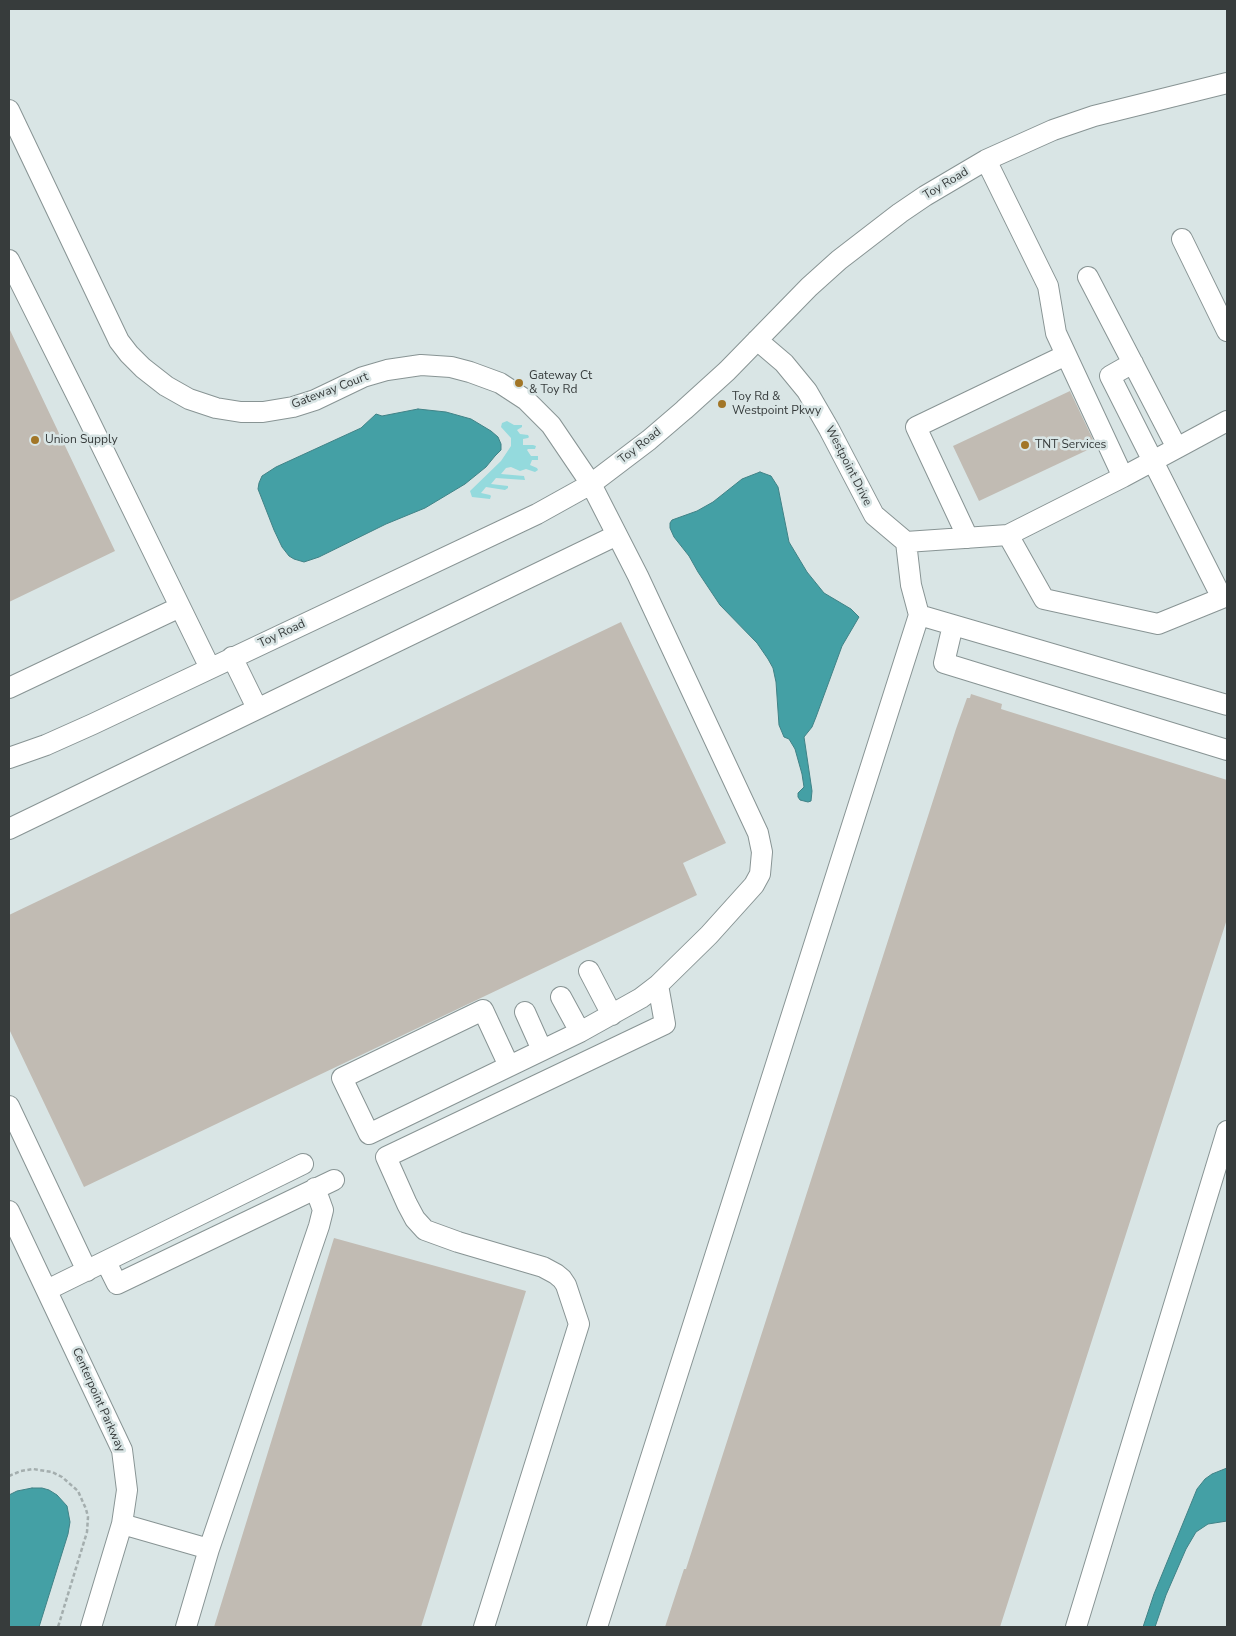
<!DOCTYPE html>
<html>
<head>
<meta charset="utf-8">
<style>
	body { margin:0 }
	#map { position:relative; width:1236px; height:1636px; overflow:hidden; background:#d9e5e5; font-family:"Nunito Sans",sans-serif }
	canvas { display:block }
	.frame { position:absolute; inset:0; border:10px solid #373c3c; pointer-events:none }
</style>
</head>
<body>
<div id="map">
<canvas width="1236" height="1636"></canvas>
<div class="frame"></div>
</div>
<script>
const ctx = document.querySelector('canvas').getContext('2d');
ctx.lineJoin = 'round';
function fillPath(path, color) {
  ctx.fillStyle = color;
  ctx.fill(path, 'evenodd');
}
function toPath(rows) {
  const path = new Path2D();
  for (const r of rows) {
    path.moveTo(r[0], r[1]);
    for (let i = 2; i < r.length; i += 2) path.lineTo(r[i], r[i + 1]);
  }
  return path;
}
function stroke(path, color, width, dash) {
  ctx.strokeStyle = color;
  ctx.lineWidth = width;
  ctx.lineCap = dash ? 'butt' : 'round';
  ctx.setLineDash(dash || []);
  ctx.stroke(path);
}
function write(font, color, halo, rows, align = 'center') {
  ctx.font = font + ' "Nunito Sans",sans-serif';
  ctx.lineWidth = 5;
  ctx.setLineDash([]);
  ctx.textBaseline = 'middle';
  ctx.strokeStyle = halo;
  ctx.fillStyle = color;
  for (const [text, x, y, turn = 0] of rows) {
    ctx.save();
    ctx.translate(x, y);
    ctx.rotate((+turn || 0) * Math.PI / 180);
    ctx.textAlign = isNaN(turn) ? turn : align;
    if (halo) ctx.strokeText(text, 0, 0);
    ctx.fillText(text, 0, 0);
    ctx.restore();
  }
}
const green = toPath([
	[507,421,514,425,522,425,522,427,517,430,520,434,528,435,529,437,528,438,523,439,523,445,533,445,536,446,535,449,528,449,527,450,531,456,538,456,538,460,532,460,530,465,537,468,538,470,535,472,526,469,520,471,511,467,506,468,501,474,524,476,525,480,496,478,491,484,508,486,508,488,505,490,486,487,481,493,490,495,491,496,490,499,472,497,470,491,501,461,511,446,511,438,501,427,502,423]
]);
const water = toPath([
	[418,409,446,412,471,419,491,431,498,437,501,444,501,450,495,456,486,467,465,484,425,508,386,524,319,557,304,562,294,559,289,556,282,547,274,530,258,489,259,483,262,476,276,467,361,428,376,414,382,416,418,409],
	[760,472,771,476,778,487,789,542,807,572,824,593,851,609,859,617,842,646,816,717,812,727,804,737,812,791,811,801,808,802,800,800,798,797,798,793,804,787,802,774,795,749,789,739,784,737,779,725,776,682,773,668,768,659,757,643,720,605,698,572,689,556,674,537,670,528,670,523,672,520,697,511,713,502,742,479,760,472],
	[1227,1468,1227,1521,1208,1524,1196,1532,1186,1549,1166,1595,1155,1627,1143,1627,1154,1594,1197,1489,1205,1479,1212,1474,1227,1468],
	[32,1488,42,1488,49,1490,57,1495,67,1506,70,1522,68,1534,39,1627,9,1627,9,1495,17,1491,32,1488]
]);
const building = toPath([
	[9,328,115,551,9,602],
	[1070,391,1096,446,979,501,953,446],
	[621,622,726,843,683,863,697,895,84,1187,9,1029,9,915],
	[971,694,1002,704,1001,709,1227,780,1227,919,1000,1627,665,1627,684,1569,686,1569,956,729,967,698,970,698],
	[334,1238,526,1291,421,1627,214,1627]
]);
const path = toPath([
	[9,1476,21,1471,33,1469,52,1472,62,1477,78,1491,86,1509,88,1517,87,1532,58,1627]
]);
const minor = toPath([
	[9,110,119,341,129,354,143,368,166,386,189,399,216,408,241,412,263,412,293,407,315,400,363,377,387,370,421,365,451,367,470,372,500,383,526,400,551,425,591,484,638,576,758,833,762,852,760,874,754,885,709,935,658,985,641,998,580,1032,369,1134,342,1078,483,1010,509,1066],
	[1182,239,1227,331],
	[9,260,84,410,210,668],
	[1088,277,1177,448,1123,477],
	[757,340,784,363,807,391,829,429,874,515,906,542],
	[1133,363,1110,376,1222,598],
	[1177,448,1227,421],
	[1008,535,1044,599,1158,624,1227,596],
	[968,538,916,427,1066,355],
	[906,542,1008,535,1123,477,1056,333,1048,286,986,160],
	[919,615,1227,705],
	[953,625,944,663,1227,750],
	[232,657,257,708],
	[9,688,180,607],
	[9,758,46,745,93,724,537,514,591,484,649,440,684,410,727,371,809,287,839,260,900,213,925,196,986,160,1053,130,1094,116,1227,83],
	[9,829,617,535],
	[589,971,612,1015],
	[561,997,580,1032],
	[525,1012,542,1050],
	[9,1106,87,1271],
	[9,1211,122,1450,127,1490,122,1524,91,1627],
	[106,1262,117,1284,334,1180],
	[47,1290,303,1164],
	[122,1524,209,1549,186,1627],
	[209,1549,319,1226,323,1210,315,1188],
	[484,1627,579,1324,566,1285,562,1279,556,1274,543,1267,458,1242,425,1230,415,1219,407,1204,386,1157,665,1024,658,985],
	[597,1627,919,615,911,585,906,542],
	[1076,1627,1227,1131]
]);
const markers = [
	[519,383,5,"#a27627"],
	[722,404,5,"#a27627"],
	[35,440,5,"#a27627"],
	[1025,445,5,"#a27627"]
];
const streetNames = [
	["Toy Road",946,184,-31],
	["Gateway Court",330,391,-21],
	["Toy Road",640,446,-38],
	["Westpoint Drive",848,466,63],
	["Toy Road",282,634,-25],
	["Centerpoint Parkway",98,1400,66]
];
const poiNames = [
	["Gateway Ct",529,376],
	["& Toy Rd",529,390],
	["Toy Rd &",732,397],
	["Westpoint Pkwy",732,411],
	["Union Supply",45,440],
	["TNT Services",1035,445]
];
fillPath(green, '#94dadd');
fillPath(water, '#44a0a5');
stroke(water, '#408286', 1);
fillPath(building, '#c1bbb3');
stroke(minor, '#889494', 22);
stroke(path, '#a4aeae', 2.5, [4, 2.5]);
stroke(minor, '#fff', 20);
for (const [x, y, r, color] of markers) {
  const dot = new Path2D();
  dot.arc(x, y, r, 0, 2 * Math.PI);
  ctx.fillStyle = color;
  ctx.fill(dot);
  stroke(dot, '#d9e5e5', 2);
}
write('12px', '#373c3c', '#d9e5e5', streetNames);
write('12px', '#373c3c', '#d9e5e5', poiNames, 'left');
</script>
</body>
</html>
